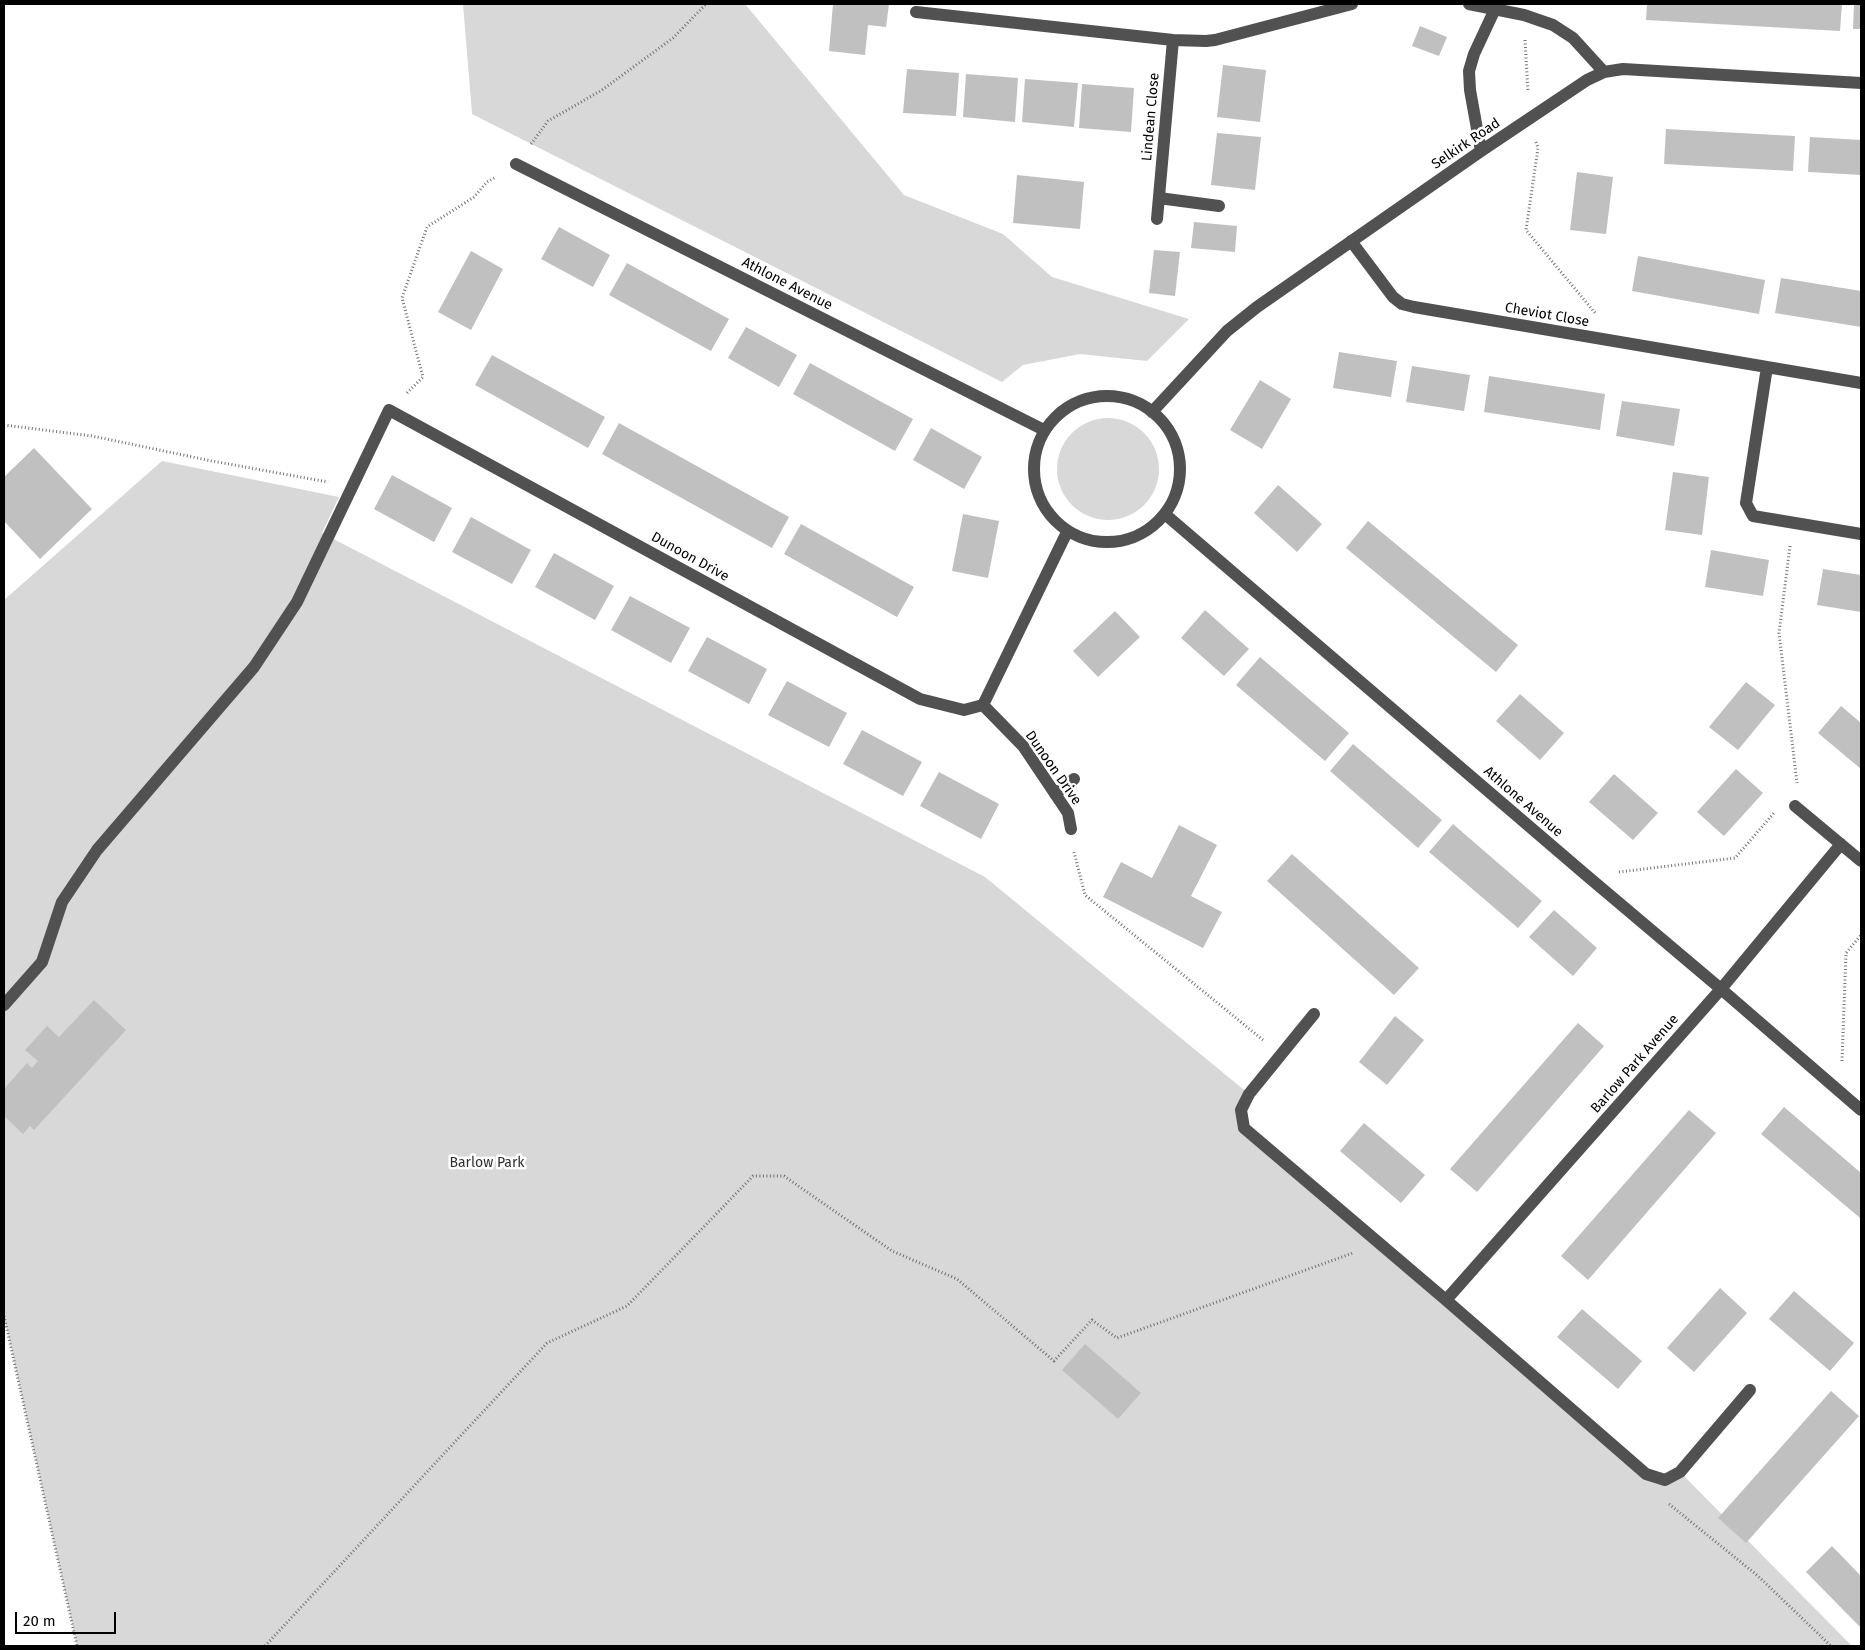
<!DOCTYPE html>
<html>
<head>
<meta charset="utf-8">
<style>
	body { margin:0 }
	#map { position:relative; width:1865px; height:1650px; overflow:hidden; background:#fff; font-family:"Fira Sans",sans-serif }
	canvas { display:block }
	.frame { position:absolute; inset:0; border:5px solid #000; pointer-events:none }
	.scale { position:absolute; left:15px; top:1612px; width:101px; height:22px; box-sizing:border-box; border:2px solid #000; border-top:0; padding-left:6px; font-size:15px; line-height:18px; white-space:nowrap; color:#000; -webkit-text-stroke:4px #fff; paint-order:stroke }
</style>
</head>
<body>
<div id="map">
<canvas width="1865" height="1650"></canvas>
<div class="frame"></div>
<div class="scale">20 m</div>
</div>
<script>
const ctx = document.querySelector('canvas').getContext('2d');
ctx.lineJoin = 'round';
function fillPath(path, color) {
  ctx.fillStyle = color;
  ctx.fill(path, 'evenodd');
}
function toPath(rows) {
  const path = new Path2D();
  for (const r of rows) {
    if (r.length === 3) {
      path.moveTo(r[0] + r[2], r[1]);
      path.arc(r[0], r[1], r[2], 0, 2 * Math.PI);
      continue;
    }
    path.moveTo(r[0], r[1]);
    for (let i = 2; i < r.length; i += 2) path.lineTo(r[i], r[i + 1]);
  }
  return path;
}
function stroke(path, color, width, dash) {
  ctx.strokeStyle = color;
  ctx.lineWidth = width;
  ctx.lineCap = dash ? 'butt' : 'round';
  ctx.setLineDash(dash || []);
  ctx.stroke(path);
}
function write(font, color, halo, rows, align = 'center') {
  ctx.font = font + ' "Fira Sans",sans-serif';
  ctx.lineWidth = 5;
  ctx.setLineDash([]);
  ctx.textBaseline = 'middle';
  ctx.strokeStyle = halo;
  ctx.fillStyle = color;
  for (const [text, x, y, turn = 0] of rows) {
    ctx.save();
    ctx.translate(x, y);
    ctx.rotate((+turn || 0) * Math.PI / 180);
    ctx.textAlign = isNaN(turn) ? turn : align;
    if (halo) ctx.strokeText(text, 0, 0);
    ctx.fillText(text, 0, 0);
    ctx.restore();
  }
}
const green = toPath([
	[463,4,745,4,904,195,1003,234,1052,277,1189,319,1147,361,1080,354,1023,365,1002,382,472,114],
	[1108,469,51],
	[162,461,339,497,322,533,985,877,1249,1094,1244,1128,1645,1474,1665,1480,1680,1472,1852,1646,77,1646,4,1316,4,600]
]);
const building = toPath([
	[833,4,889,4,886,27,868,25,865,55,829,51],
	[1647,4,1842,4,1840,31,1646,20],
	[1854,4,1861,4,1861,29,1853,29],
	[1420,26,1447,37,1439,56,1412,46],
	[1223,65,1266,70,1260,122,1217,117],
	[907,69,959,73,956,116,903,113],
	[966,74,1018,78,1015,122,963,117],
	[1025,79,1078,83,1074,127,1022,122],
	[1082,84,1134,88,1131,132,1079,128],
	[1666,129,1795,136,1793,171,1664,164],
	[1217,133,1261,137,1255,190,1211,185],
	[1810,137,1861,140,1861,175,1808,172],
	[1577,172,1613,177,1606,234,1570,230],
	[1017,175,1084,182,1080,229,1013,223],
	[1194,222,1237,226,1235,252,1191,248],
	[559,227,610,255,593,287,541,259],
	[1154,250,1180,252,1175,296,1149,293],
	[471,251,503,269,471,330,438,312],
	[1638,256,1765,280,1759,314,1632,291],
	[627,263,729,319,711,351,609,295],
	[1781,278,1861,291,1861,327,1775,313],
	[746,327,797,355,779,387,728,358],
	[1339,352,1397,361,1391,397,1333,388],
	[492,355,605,417,588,448,475,385],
	[810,363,913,419,895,451,793,394],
	[1412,366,1470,375,1464,411,1406,402],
	[1489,376,1605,394,1600,430,1484,412],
	[1260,380,1291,399,1262,449,1230,430],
	[1622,401,1680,409,1674,446,1616,436],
	[619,423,789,517,772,548,602,454],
	[931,428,982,457,964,489,913,460],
	[34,448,92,509,40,559,4,521,4,477],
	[1673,472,1709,477,1702,535,1665,530],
	[392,475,452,508,434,542,374,509],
	[1278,485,1322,524,1297,552,1254,513],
	[963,514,999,521,988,578,952,571],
	[471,517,531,550,512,584,452,552],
	[1368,521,1518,645,1496,672,1346,548],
	[801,524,914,587,897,617,784,554],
	[1711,550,1769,560,1763,596,1705,587],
	[554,553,614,586,595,620,535,587],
	[1823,569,1861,575,1861,612,1817,605],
	[630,596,690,628,671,663,611,630],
	[1205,610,1249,649,1224,676,1181,638],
	[1115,611,1140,637,1098,677,1073,651],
	[707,637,767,669,749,704,688,671],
	[1260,657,1349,733,1325,761,1236,685],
	[787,681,847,713,829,747,768,715],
	[1746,682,1775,705,1738,750,1709,727],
	[1520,694,1564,733,1540,760,1496,721],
	[1841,706,1861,723,1861,769,1818,733],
	[862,730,922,762,903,796,843,764],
	[1353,744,1442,820,1418,848,1330,771],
	[1736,769,1763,793,1724,836,1697,812],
	[939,772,999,804,981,839,920,806],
	[1614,774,1658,813,1633,840,1589,802],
	[1453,824,1542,901,1518,928,1429,852],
	[1179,825,1217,845,1191,896,1222,912,1203,948,1103,897,1121,862,1152,878],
	[1292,854,1419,968,1394,995,1267,881],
	[1554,910,1597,948,1573,976,1529,937],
	[94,1000,126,1030,34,1130,30,1126,23,1134,4,1116,4,1089,27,1063,32,1068,38,1061,25,1050,47,1026,59,1037],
	[1395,1016,1424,1040,1387,1085,1359,1062],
	[1578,1023,1604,1046,1477,1192,1450,1169],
	[1784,1107,1861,1173,1860,1218,1761,1134],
	[1689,1110,1716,1133,1588,1280,1561,1256],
	[1364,1123,1425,1175,1401,1203,1340,1151],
	[1720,1288,1747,1313,1694,1372,1667,1348],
	[1794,1291,1854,1343,1830,1371,1769,1319],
	[1582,1309,1642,1361,1618,1389,1557,1337],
	[1085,1344,1141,1393,1118,1419,1062,1370],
	[1831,1391,1859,1416,1746,1543,1718,1518],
	[1832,1546,1861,1576,1861,1628,1806,1572]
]);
const path = toPath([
	[1525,40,1528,92],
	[1536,142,1538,148,1526,230,1596,314],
	[531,144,548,121,602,90,673,38,706,4],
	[407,393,423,377,402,298,427,227,474,197,487,182,496,177],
	[4,425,92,436,212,461,328,482],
	[1790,546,1779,633,1797,783],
	[1074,852,1085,895,1263,1040],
	[1619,872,1735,858,1774,813],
	[1842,1061,1846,953,1861,935],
	[4,1316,77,1646],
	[1669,1504,1758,1576,1831,1646],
	[265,1646,547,1343,627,1306,753,1176,784,1176,892,1251,957,1279,1054,1361,1092,1320,1117,1338,1353,1253]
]);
const minor = toPath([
	[1469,4,1524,15,1553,25,1573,38,1604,72],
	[916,12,1173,40,1206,41,1215,40,1352,4],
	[1481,151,1470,90,1469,71,1474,54,1495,9],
	[516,164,1044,430],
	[1159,198,1219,206],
	[1157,219,1173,40],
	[1351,241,1393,297,1402,304,1414,307,1861,383],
	[1767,367,1746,503,1753,516,1861,534],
	[1107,469,73],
	[1152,412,1227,331,1257,307,1481,151,1587,80,1604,72,1623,69,1861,83],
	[1166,515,1586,875,1721,989,1861,1110],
	[983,705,1023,746,1068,813,1071,829],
	[1055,794,1074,779],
	[1795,806,1861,861],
	[4,1005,42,962,62,902,97,850,254,667,297,602,389,410,920,699,964,710,983,705,1067,532],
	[1314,1014,1249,1094,1241,1110,1244,1128,1446,1300,1646,1474,1665,1480,1680,1472,1750,1390],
	[1446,1300,1721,989,1841,844]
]);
const streetNames = [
	["Lindean Close",1151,117,-85],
	["Selkirk Road",1466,144,-34],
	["Athlone Avenue",787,284,27],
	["Cheviot Close",1547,315,10],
	["Dunoon Drive",690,557,29],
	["Dunoon Drive",1053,768,55],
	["Athlone Avenue",1523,802,41],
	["Barlow Park Avenue",1635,1064,-49]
];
const parkNames = [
	["Barlow Park",487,1163]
];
fillPath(green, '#d8d8d8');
fillPath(building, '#c0c0c0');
stroke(path, '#737373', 3, [1, 2.5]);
stroke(minor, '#515151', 12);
write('14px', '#000', '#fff', streetNames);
write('14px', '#2f2f2f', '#fff', parkNames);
</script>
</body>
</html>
